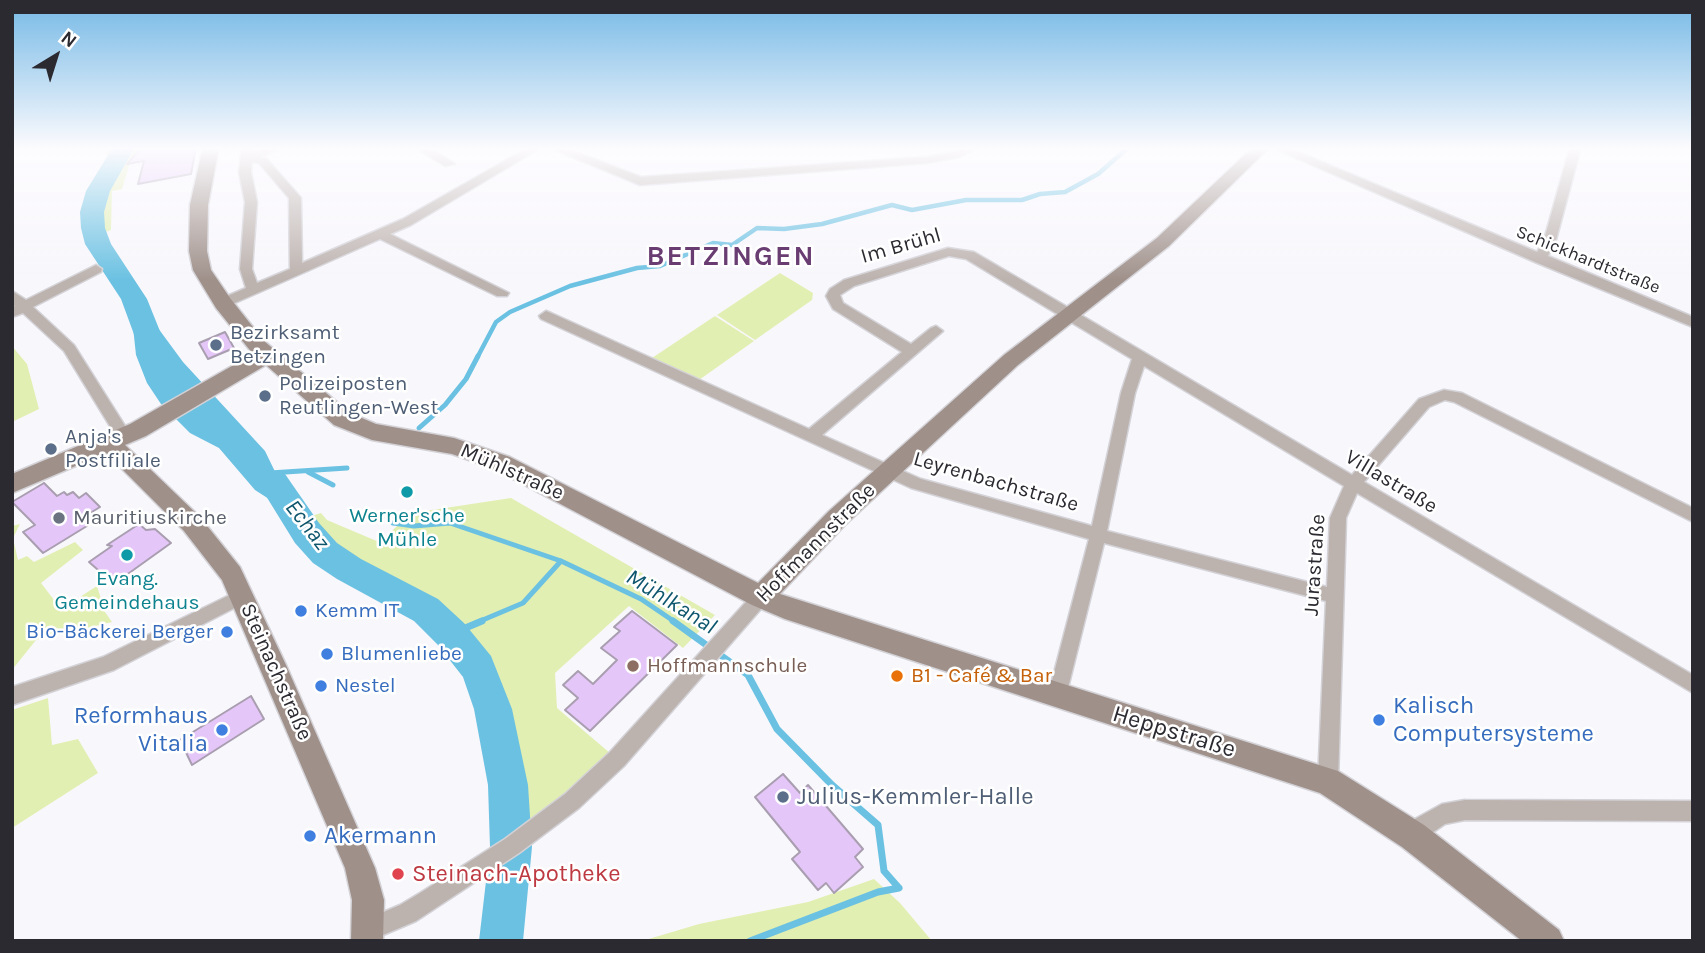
<!DOCTYPE html>
<html>
<head>
<meta charset="utf-8">
<style>
	body { margin:0 }
	#map { position:relative; width:1705px; height:953px; overflow:hidden; background:#f8f7fc; font-family:Karla,sans-serif }
	canvas { display:block }
	.frame { position:absolute; inset:0; border:14px solid #2b2a31; pointer-events:none }
	.north { position:absolute; left:21px; top:21px; width:70px; height:70px; -webkit-text-stroke:5px #fff; paint-order:stroke; rotate:38deg; font-size:19px; font-weight:700; line-height:28px; text-align:center; color:#2b2a31 }
	.north::after { content:''; display:block; margin:auto; width:24px; height:32px; background:#2b2a31; clip-path:polygon(50% 0,100% 100%,50% 72%,0 100%) }
</style>
</head>
<body>
<div id="map">
<canvas width="1705" height="953"></canvas>
<div class="frame"></div>
<div class="north">N</div>
</div>
<script>
const ctx = document.querySelector('canvas').getContext('2d');
ctx.lineJoin = 'round';
function fillPath(path, color) {
  ctx.fillStyle = color;
  ctx.fill(path, 'evenodd');
}
function toPath(rows) {
  const path = new Path2D();
  for (const r of rows) {
    path.moveTo(r[0], r[1]);
    for (let i = 2; i < r.length; i += 2) path.lineTo(r[i], r[i + 1]);
  }
  return path;
}
function stroke(path, color, width, dash) {
  ctx.strokeStyle = color;
  ctx.lineWidth = width;
  ctx.lineCap = dash ? 'butt' : 'round';
  ctx.setLineDash(dash || []);
  ctx.stroke(path);
}
function write(font, color, halo, rows, align = 'center') {
  ctx.font = font + ' Karla,sans-serif';
  ctx.lineWidth = 5;
  ctx.setLineDash([]);
  ctx.textBaseline = 'middle';
  ctx.strokeStyle = halo;
  ctx.fillStyle = color;
  for (const [text, x, y, turn = 0] of rows) {
    ctx.save();
    ctx.translate(x, y);
    ctx.rotate((+turn || 0) * Math.PI / 180);
    ctx.textAlign = isNaN(turn) ? turn : align;
    if (halo) ctx.strokeText(text, 0, 0);
    ctx.fillText(text, 0, 0);
    ctx.restore();
  }
}
const green = toPath([
	[112,147,142,147,130,163,122,189,112,191,111,230,98,235,95,214,112,172,106,153],
	[780,273,813,293,812,300,755,340,717,315],
	[715,316,754,341,699,380,652,358],
	[12,346,27,364,39,409,12,422],
	[511,498,715,615,683,648,629,606,555,673,557,708,617,759,512,846,508,785,501,750,493,709,478,668,451,634,426,610,347,567,325,552,299,520,321,513,327,520,379,542,412,513],
	[20,524,13,538,18,560,27,556,34,562,75,542,83,550,41,583,61,609,97,586,105,612,112,622,36,640,12,670,12,526],
	[48,698,52,745,78,739,98,773,12,828,12,710],
	[874,879,900,903,932,941,642,941,699,924,808,902]
]);
const water = toPath([
	[141,317,155,324,183,362,265,451,297,517,255,490,219,448,190,433,161,404,147,383,136,355,133,327,136,319]
]);
const streamFar2 = toPath([
	[477,358,496,322,510,312,570,286,637,268,660,266,713,243,732,245,757,228,784,229,822,224,892,205,912,210,966,200,1022,200,1040,194,1065,192,1098,174,1129,147]
]);
const streamFar1 = toPath([
	[419,428,445,405,466,379,478,356],
	[308,472,333,485],
	[270,473,347,468],
	[393,523,414,526,450,523,561,561,641,599,675,622],
	[478,622,523,603,561,561]
]);
const stream = toPath([
	[673,621,748,675,777,729,832,785,878,825,884,871,899,888],
	[451,634,482,621],
	[750,941,878,892,899,888]
]);
const river = toPath([
	[113,147,135,147,110,191,104,212,105,228,111,244,147,299,170,356,166,363,156,366,146,363,142,356,121,299,85,244,81,228,80,212,86,191,113,147],
	[274,471,285,474,319,523,337,543,361,559,438,599,464,623,491,656,512,709,528,785,532,847,523,941,479,941,490,847,488,785,474,709,463,677,438,645,414,621,337,579,313,563,295,543,258,483,263,474,274,471]
]);
const building = toPath([
	[142,147,196,147,191,174,138,184,144,161,127,164,142,147],
	[225,332,234,348,208,359,199,343,225,332],
	[44,483,57,496,64,492,67,495,73,492,79,498,86,493,100,507,87,515,92,520,87,526,43,553,23,532,35,525,12,502,44,483],
	[139,524,146,530,155,529,171,543,118,581,110,574,106,577,89,562,112,546,107,545,139,524],
	[632,611,677,645,590,731,565,710,578,698,563,685,578,671,593,684,617,660,601,648,620,631,614,627,632,611],
	[251,696,264,719,192,765,180,740,251,696],
	[783,774,800,793,808,785,863,849,855,857,863,867,834,893,826,883,818,890,792,859,800,852,755,797,783,774]
]);
const street = toPath([
	[242,147,253,147,253,151,268,147,285,147,260,157,267,159,301,198,302,263,403,219,529,147,542,147,411,225,390,234,509,293,507,296,497,296,380,239,228,306,218,306,218,300,246,288,240,269,245,202,239,172,242,147],
	[252,162,259,163,289,198,290,269,257,283,252,269,257,202,251,172,252,162],
	[414,147,428,147,455,164,445,166,414,147],
	[548,147,563,147,641,177,927,157,952,152,965,147,980,147,959,157,927,163,640,185,548,147],
	[1271,147,1286,147,1537,252,1544,240,1570,147,1581,147,1556,240,1548,256,1693,317,1693,327,1535,262,1271,147],
	[948,248,974,252,1352,475,1419,399,1444,390,1462,393,1693,508,1693,522,1454,402,1445,400,1429,407,1364,482,1693,675,1693,693,1357,493,1346,518,1338,781,1335,788,1328,791,1321,788,1318,781,1326,601,1104,543,1066,696,1064,702,1057,705,1050,702,1048,696,1089,539,911,488,541,319,539,316,546,311,551,313,809,429,902,352,833,309,826,296,830,289,844,280,948,248],
	[949,256,966,259,1132,359,1121,393,1092,526,921,479,822,435,943,331,936,326,931,328,911,344,843,303,840,295,854,286,949,256],
	[1144,366,1344,486,1330,518,1327,587,1107,531,1135,393,1144,366],
	[96,265,102,269,101,272,33,307,74,345,132,437,124,443,119,441,64,351,23,313,12,317,12,307,15,306,12,303,12,291,26,300,96,265],
	[242,589,248,591,251,596,248,601,114,670,12,705,12,687,103,657,242,589],
	[761,590,767,592,770,597,767,602,624,766,579,808,519,853,416,921,369,941,360,938,357,930,360,922,400,905,420,893,505,839,565,794,610,752,755,592,761,590],
	[1465,800,1693,801,1693,821,1465,820,1445,824,1413,846,1406,843,1403,836,1415,819,1442,804,1465,800]
]);
const secondary = toPath([
	[203,147,219,147,208,205,207,251,211,270,230,298,264,341,350,413,376,424,454,438,510,457,758,583,829,511,1004,355,1157,238,1253,147,1270,147,1169,246,1018,365,845,525,780,594,1338,771,1424,825,1559,930,1564,941,1522,941,1402,847,1320,793,785,619,752,605,494,469,452,454,372,440,334,425,266,365,146,436,125,445,200,517,240,567,286,665,375,868,384,900,383,941,351,941,352,900,345,868,222,580,184,531,106,453,12,493,12,474,130,424,253,354,216,308,193,270,189,251,190,205,203,147]
]);
const markers = [
	[216,345,7,"#5c6f8a"],
	[265,396,7,"#5c6f8a"],
	[51,449,7,"#5c6f8a"],
	[407,492,7,"#0f9aa8"],
	[59,518,7,"#6b7280"],
	[127,555,7,"#0f9aa8"],
	[301,611,7,"#3f7fe0"],
	[227,632,7,"#3f7fe0"],
	[327,654,7,"#3f7fe0"],
	[633,666,7,"#8d6e63"],
	[897,676,7,"#e8710a"],
	[321,686,7,"#3f7fe0"],
	[1379,720,7,"#3f7fe0"],
	[222,730,7,"#3f7fe0"],
	[783,797,7,"#5c6f8a"],
	[310,836,7,"#3f7fe0"],
	[398,874,7,"#e0444e"]
];
const farStreetnames = [
	["Schickhardtstraße",1588,260,22]
];
const streetNames = [
	["Im Brühl",901,246,-16],
	["Mühlstraße",512,472,24],
	["Leyrenbachstraße",996,482,16],
	["Villastraße",1391,482,31],
	["Hoffmannstraße",816,543,-45],
	["Jurastraße",1315,565,-86],
	["Steinachstraße",276,672,66]
];
const serviceNames = [
	["Bezirksamt",230,333],
	["Betzingen",230,357],
	["Polizeiposten",279,384],
	["Reutlingen-West",279,408],
	["Anja's",65,437],
	["Postfiliale",65,461]
];
const cultureNames = [
	["Werner'sche",407,516],
	["Mühle",407,540],
	["Evang.",127,579],
	["Gemeindehaus",127,603]
];
const worshipNames = [
	["Mauritiuskirche",73,518]
];
const shopNames = [
	["Kemm IT",315,611],
	["Bio-Bäckerei Berger",213,632,"right"],
	["Blumenliebe",341,654],
	["Nestel",335,686]
];
const educationNames = [
	["Hoffmannschule",647,666]
];
const foodNames = [
	["B1 - Café & Bar",911,676]
];
const waterNames = [
	["Echaz",307,525,52],
	["Mühlkanal",671,602,32]
];
const nearShopnames = [
	["Kalisch",1393,706],
	["Computersysteme",1393,734],
	["Reformhaus",208,716,"right"],
	["Vitalia",208,744,"right"],
	["Akermann",324,836]
];
const nearStreetnames = [
	["Heppstraße",1174,732,17]
];
const nearServicenames = [
	["Julius-Kemmler-Halle",797,797]
];
const nearHealthnames = [
	["Steinach-Apotheke",412,874]
];
const districtNames = [
	["BETZINGEN",731,257]
];
fillPath(green, '#e2efb2');
fillPath(water, '#6bc1e2');
stroke(streamFar2, '#6bc1e2', 4.5);
stroke(streamFar1, '#6bc1e2', 5);
stroke(stream, '#6bc1e2', 7);
fillPath(river, '#6bc1e2');
fillPath(building, '#e5c6f8');
stroke(building, '#a99eb0', 2);
stroke(street, '#d3d2d7', 3);
stroke(secondary, '#d3d2d7', 3);
fillPath(street, '#bcb2ae');
fillPath(secondary, '#9f908a');
const sky = ctx.createLinearGradient(0, 0, 0, 280);
sky.addColorStop(0, '#76b9e6');
sky.addColorStop(0.53, '#fcfbfe');
sky.addColorStop(1, '#fcfbfe00');
ctx.fillStyle = sky;
ctx.fillRect(0, 0, 1705, 280);
for (const [x, y, r, color] of markers) {
  const dot = new Path2D();
  dot.arc(x, y, r, 0, 2 * Math.PI);
  ctx.fillStyle = color;
  ctx.fill(dot);
  stroke(dot, '#fff', 2.5);
}
write('18px', '#2b2a31', '#fff', farStreetnames);
write('21px', '#2b2a31', '#fff', streetNames);
write('21px', '#4e5e75', '#fff', serviceNames, 'left');
write('21px', '#0d838f', '#fff', cultureNames);
write('21px', '#5b616d', '#fff', worshipNames, 'left');
write('21px', '#366cbe', '#fff', shopNames, 'left');
write('21px', '#785e54', '#fff', educationNames, 'left');
write('21px', '#c56008', '#fff', foodNames, 'left');
write('italic 23px', '#0e566d', '#fff', waterNames);
write('24px', '#366cbe', '#fff', nearShopnames, 'left');
write('24px', '#2b2a31', '#fff', nearStreetnames);
write('24px', '#4e5e75', '#fff', nearServicenames, 'left');
write('24px', '#be3a42', '#fff', nearHealthnames, 'left');
ctx.letterSpacing = '2px';
write('bold 28px', '#693c72', '#fff', districtNames);
ctx.letterSpacing = '0px';
</script>
</body>
</html>
